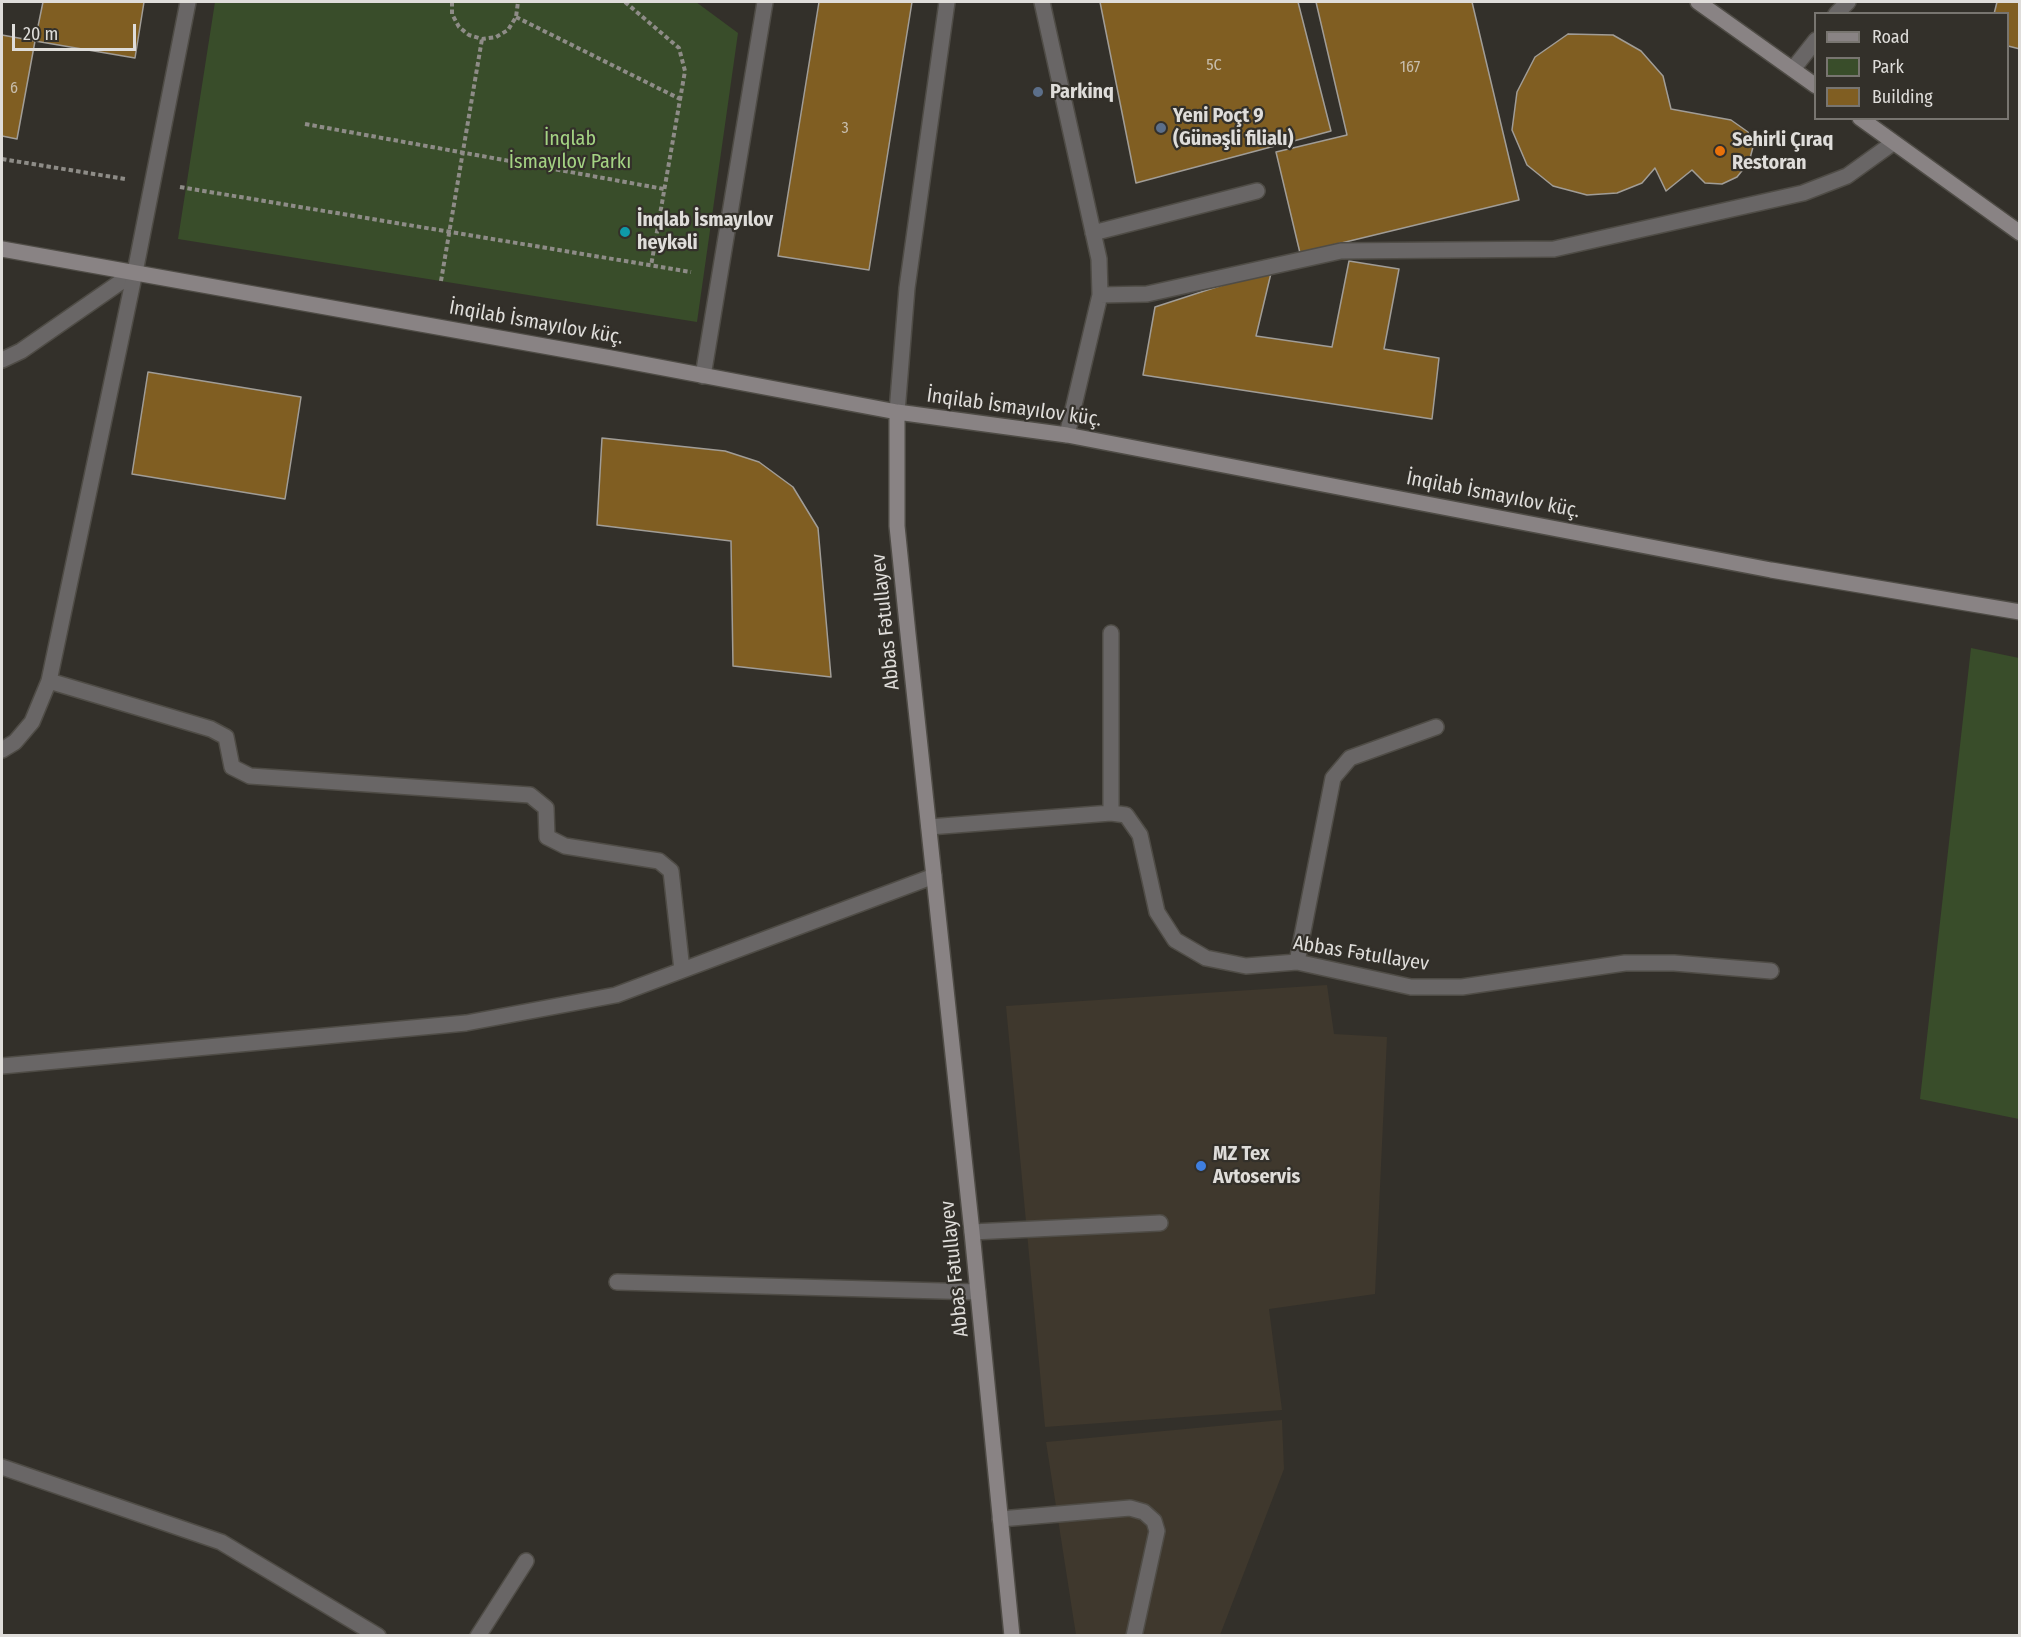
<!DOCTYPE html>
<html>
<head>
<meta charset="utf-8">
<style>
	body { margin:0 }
	#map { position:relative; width:2021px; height:1637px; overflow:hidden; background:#33302a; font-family:"Fira Sans Condensed",sans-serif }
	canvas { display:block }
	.frame { position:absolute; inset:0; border:3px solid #dfddda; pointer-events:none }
	.legend { position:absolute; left:1814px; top:12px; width:195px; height:108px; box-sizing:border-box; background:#33302a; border:2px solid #787570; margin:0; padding:8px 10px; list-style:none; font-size:18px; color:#dfddda }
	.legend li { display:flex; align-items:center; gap:12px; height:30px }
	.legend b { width:30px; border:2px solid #787570 }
	.scale { position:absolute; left:12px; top:24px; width:124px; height:27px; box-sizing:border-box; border:3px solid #dfddda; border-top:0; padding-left:8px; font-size:18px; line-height:21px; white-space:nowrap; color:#dfddda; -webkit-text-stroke:4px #33302a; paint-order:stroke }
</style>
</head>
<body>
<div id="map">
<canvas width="2021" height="1637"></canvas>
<div class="frame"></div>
<ul class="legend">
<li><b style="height:8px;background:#898384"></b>Road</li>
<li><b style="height:16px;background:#394d2a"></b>Park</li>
<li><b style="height:16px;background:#805e22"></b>Building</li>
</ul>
<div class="scale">20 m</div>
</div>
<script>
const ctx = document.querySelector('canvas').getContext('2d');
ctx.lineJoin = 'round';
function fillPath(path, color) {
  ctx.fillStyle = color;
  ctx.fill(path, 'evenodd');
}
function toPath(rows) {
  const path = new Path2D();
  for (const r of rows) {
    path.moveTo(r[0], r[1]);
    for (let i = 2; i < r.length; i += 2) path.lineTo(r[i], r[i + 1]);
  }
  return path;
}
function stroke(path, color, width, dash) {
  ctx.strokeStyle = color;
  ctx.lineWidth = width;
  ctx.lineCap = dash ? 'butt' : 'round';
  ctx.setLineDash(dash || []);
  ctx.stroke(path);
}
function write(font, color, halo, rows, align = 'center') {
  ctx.font = font + ' "Fira Sans Condensed",sans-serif';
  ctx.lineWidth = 4.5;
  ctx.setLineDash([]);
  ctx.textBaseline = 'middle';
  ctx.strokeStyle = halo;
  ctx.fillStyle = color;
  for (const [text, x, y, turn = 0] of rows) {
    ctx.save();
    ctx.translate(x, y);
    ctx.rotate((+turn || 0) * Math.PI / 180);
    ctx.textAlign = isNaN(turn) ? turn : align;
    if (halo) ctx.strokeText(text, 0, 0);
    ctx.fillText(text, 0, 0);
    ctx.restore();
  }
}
const built = toPath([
	[1327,985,1334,1034,1387,1037,1375,1294,1269,1309,1282,1410,1045,1427,1006,1006],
	[1282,1420,1284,1469,1220,1635,1076,1635,1046,1442]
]);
const green = toPath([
	[215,2,696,2,738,33,697,322,178,239],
	[1971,648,2019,658,2019,1119,1920,1099]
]);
const building = toPath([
	[43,2,144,2,135,58,35,41,43,2],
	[819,2,912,2,869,270,778,256,819,2],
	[1100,2,1298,2,1331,131,1136,183,1100,2],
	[1316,2,1472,2,1519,200,1300,253,1276,152,1347,135,1316,2],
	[1997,2,2020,2,2020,49,2008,46,2008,14,1994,14,1997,2],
	[1568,34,1613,35,1641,51,1663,76,1671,109,1731,120,1748,132,1753,147,1749,162,1737,177,1722,184,1705,183,1692,170,1666,191,1655,168,1642,183,1617,193,1587,195,1553,186,1527,165,1512,130,1517,92,1535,57,1568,34],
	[2,35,35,41,17,139,2,136,2,35],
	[1349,261,1399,269,1384,349,1439,358,1432,419,1143,375,1155,307,1272,269,1256,336,1332,347,1349,261],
	[148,372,301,397,285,499,132,474,148,372],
	[602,438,725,451,759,462,793,487,818,528,831,677,733,666,731,541,597,525,602,438]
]);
const path = toPath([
	[452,2,452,14,459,27,469,35,482,39,496,37,508,30,516,17,518,2],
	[625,2,679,48,685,71,651,266],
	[516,17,680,99],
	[305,124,664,189],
	[2,159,125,179],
	[180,187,691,272],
	[441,281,482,39]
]);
const service = toPath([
	[1042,2,1099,259,1100,295,1067,435],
	[1836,14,1848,2],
	[1793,69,1816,40],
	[1093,233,1257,191],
	[1100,295,1147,294,1341,251,1554,249,1803,193,1847,176,1893,143],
	[2,360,21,351,135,272,188,2],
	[703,376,765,2],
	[897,412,907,288,947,2],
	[972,1232,1160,1223],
	[1000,1519,1130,1508,1144,1512,1154,1521,1157,1531,1134,1636]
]);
const minor = toPath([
	[1111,633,1111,813],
	[49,681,211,729,226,737,232,767,250,776,530,795,546,808,547,837,565,846,659,861,671,871,682,970],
	[2,750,15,742,32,722,49,681,135,272],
	[929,827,1111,813,1126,815,1140,835,1157,912,1175,940,1206,958,1246,966,1297,962,1411,987,1462,987,1625,963,1674,963,1771,971],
	[1297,962,1333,778,1350,758,1436,727],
	[2,1066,466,1023,616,995,934,876],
	[617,1282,978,1292],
	[2,1467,221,1542,378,1636],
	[478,1636,526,1561]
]);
const secondary = toPath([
	[1698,2,1816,86],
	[1860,118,2020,233],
	[2,249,611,358,897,412,1067,435,1771,570,2020,612],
	[897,412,897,526,908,634,972,1232,1012,1636]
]);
const markers = [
	[1038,92,6,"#5c6f8a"],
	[1161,128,6,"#5c6f8a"],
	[1720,151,6,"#e8710a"],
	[625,232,6,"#0f9aa8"],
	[1201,1166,6,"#3f7fe0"]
];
const numberNames = [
	["5C",1214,66],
	["167",1410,68],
	["6",14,89],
	["3",845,129]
];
const poiNames = [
	["Parkinq",1050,92],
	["Yeni Poçt 9",1173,116],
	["(Günəşli filialı)",1173,139],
	["Sehirli Çıraq",1732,140],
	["Restoran",1732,163],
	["İnqlab İsmayılov",637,220],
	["heykəli",637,243],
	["MZ Tex",1213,1154],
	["Avtoservis",1213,1177]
];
const parkNames = [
	["İnqlab",570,139],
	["İsmayılov Parkı",570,162]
];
const streetNames = [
	["İnqilab İsmayılov küç.",536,323,10],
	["İnqilab İsmayılov küç.",1014,408,8],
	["İnqilab İsmayılov küç.",1493,495,11],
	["Abbas Fətullayev",886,622,-96],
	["Abbas Fətullayev",1361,954,9],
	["Abbas Fətullayev",955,1269,-96]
];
fillPath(built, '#3f382d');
fillPath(green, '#394d2a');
fillPath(building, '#805e22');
stroke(building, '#a19d97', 1.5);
stroke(service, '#4f4c46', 18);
stroke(minor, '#4f4c46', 18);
stroke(secondary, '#4f4c46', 18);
stroke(path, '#8e8c87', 4, [4.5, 3]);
stroke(service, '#696666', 15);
stroke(minor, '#696666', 15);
stroke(secondary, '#898384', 15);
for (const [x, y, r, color] of markers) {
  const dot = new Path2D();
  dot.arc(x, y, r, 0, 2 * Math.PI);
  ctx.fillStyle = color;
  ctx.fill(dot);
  stroke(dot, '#33302a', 2);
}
write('16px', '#c7bdac', null, numberNames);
write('bold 20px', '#dfddda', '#33302a', poiNames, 'left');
write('20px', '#a4d383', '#33302a', parkNames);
write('20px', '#dfddda', '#33302a', streetNames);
</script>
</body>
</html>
